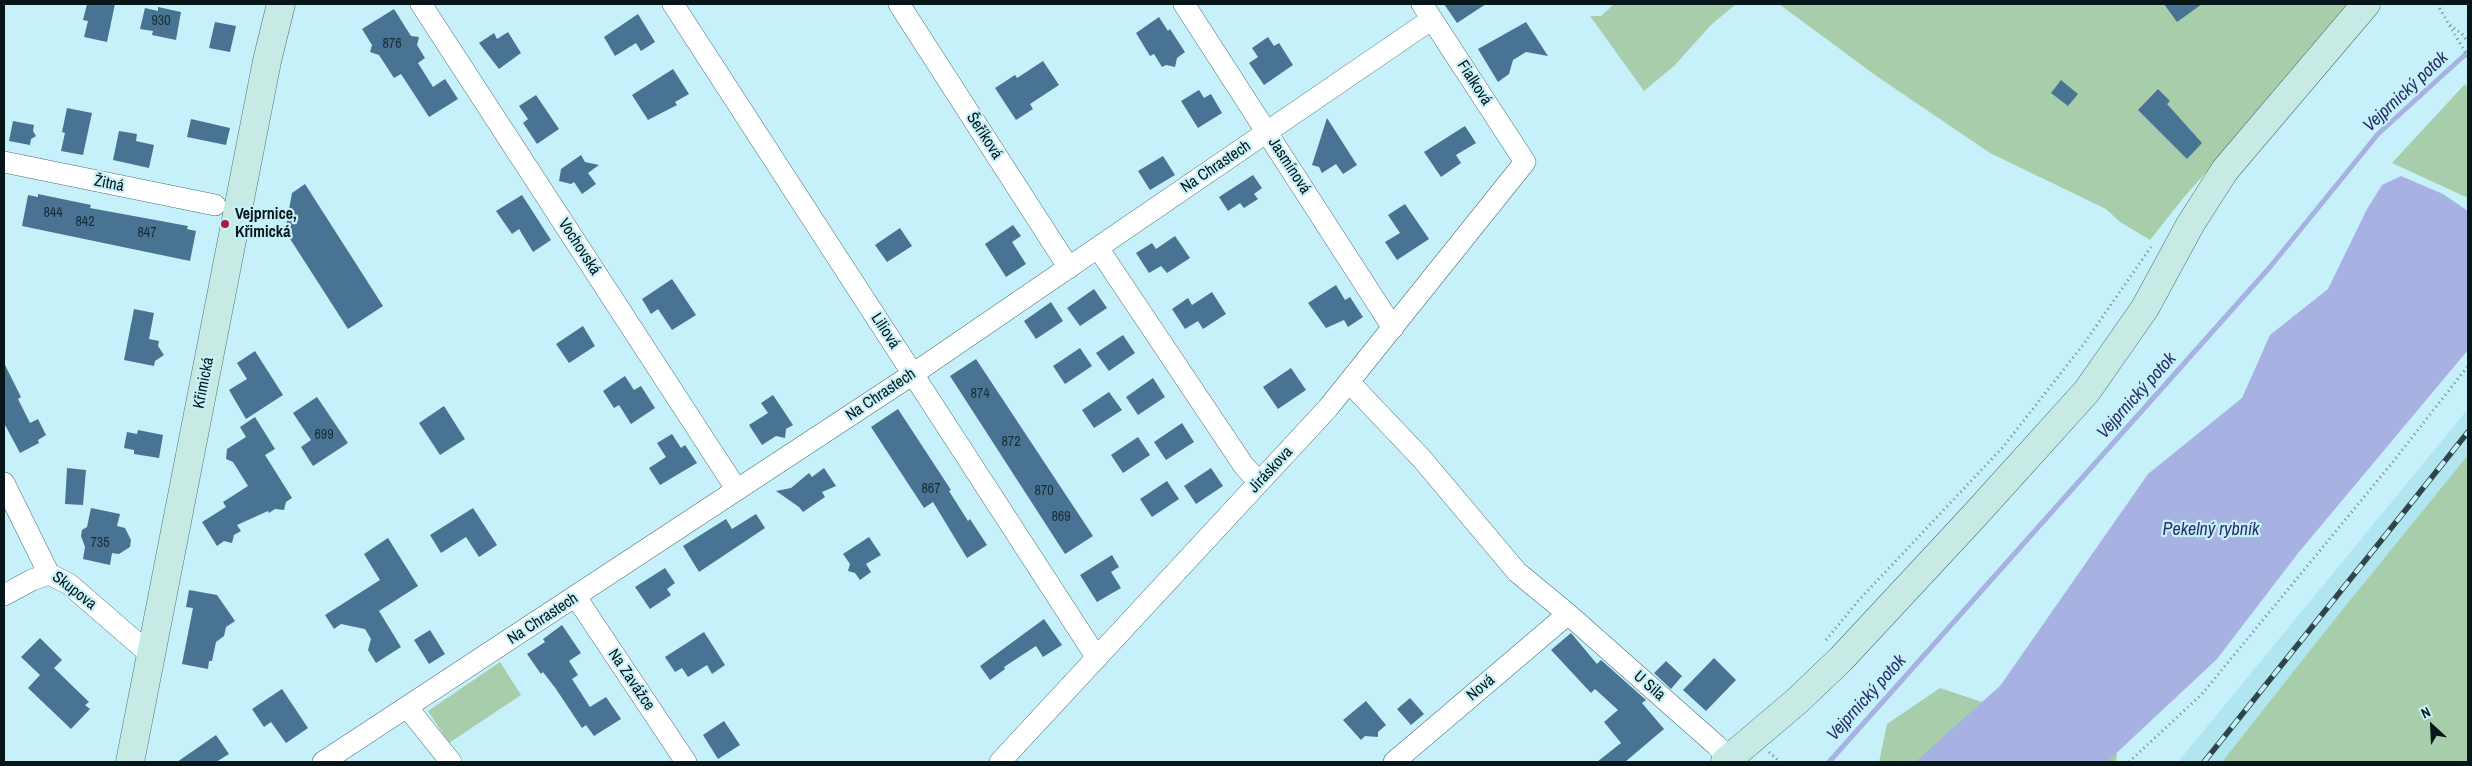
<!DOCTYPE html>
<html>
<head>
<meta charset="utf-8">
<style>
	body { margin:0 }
	#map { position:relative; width:2472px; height:766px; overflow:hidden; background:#c6f1fa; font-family:"Archivo Narrow",sans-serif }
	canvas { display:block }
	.frame { position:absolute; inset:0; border:5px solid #061619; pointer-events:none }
	.north { position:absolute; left:2407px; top:701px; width:50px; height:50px; -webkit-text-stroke:4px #c6f1fa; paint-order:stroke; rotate:335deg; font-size:14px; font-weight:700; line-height:20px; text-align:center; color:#061619 }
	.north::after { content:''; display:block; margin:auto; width:18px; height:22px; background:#061619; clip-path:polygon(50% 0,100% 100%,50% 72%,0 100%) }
</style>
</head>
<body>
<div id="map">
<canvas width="2472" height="766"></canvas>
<div class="frame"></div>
<div class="north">N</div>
</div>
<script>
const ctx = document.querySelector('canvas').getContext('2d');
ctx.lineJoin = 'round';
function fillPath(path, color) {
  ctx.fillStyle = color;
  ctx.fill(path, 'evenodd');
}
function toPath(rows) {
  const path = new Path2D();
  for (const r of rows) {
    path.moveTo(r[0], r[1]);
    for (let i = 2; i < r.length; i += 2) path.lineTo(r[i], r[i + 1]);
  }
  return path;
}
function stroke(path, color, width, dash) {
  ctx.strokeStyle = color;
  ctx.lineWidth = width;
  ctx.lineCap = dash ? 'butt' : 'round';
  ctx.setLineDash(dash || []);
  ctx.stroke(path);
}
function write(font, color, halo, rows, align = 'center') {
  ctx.font = font + ' "Archivo Narrow",sans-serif';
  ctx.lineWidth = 4.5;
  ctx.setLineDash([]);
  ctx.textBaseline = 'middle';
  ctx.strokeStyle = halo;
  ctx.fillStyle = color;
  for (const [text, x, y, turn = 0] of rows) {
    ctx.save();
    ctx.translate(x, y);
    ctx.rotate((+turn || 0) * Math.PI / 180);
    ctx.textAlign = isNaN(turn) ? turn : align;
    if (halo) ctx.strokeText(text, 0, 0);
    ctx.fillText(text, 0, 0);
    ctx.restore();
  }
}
const built = toPath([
	[2468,409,2468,455,2222,762,2178,762]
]);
const green = toPath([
	[1614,4,1736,4,1711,25,1674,66,1644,91,1590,16,1601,16],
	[1779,4,2355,4,2185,196,2150,240,2120,222,2106,209,1990,153,1875,75],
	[2465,84,2468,88,2468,198,2392,163],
	[2468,455,2468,762,2222,762,2331,624],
	[500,662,521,695,449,743,428,711],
	[1940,688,1988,704,2121,719,2116,762,1879,762,1887,724]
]);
const water = toPath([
	[2401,176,2443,194,2468,211,2468,350,2299,552,2217,659,2107,762,1915,762,2000,686,2148,474,2242,398,2270,335,2328,289,2367,209,2382,185]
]);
const stream = toPath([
	[1829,762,2270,267,2378,134,2468,52]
]);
const building = toPath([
	[87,4,115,4,107,42,84,37,88,21,83,20],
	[1444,4,1486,4,1457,23],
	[2164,4,2202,4,2177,22],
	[158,7,181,12,176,40,152,35,153,31,140,29,145,8,158,11],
	[394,9,411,36,419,37,417,45,425,58,418,63,433,87,445,79,458,99,429,117,401,74,394,78,379,55,370,52,372,45,362,29],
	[638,14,655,42,641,51,636,43,615,56,604,37],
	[1159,17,1168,31,1170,29,1185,52,1177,58,1175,67,1166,65,1162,67,1154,54,1150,56,1136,33],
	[215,22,236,26,230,52,209,48],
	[1526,22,1548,56,1526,52,1513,60,1509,74,1498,82,1478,49],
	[508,32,521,53,499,69,479,43,494,33,497,39],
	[1268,37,1274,46,1279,43,1293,65,1264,85,1249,63,1258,57,1252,48],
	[1043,61,1059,85,1030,104,1033,109,1016,120,995,88,1015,75,1017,78],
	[673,69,689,94,675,102,677,105,648,120,632,95],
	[2061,80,2078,94,2068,106,2051,93],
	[2158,89,2170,101,2167,104,2202,143,2187,159,2138,110],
	[1199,90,1204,98,1211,94,1222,113,1198,128,1181,101],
	[536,95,559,129,537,144,523,123,528,119,519,106],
	[67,108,92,113,83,155,61,151,65,133,62,132],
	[1327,118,1357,165,1343,174,1336,164,1322,173,1319,167,1312,165],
	[191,119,230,128,226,145,187,137],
	[13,121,34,125,33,131,36,136,31,139,30,145,9,141],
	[1465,126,1476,143,1456,155,1461,163,1441,177,1424,152],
	[119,131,137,134,136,141,154,145,149,168,113,160],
	[581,155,585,162,599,165,588,173,596,184,582,194,574,182,571,184,559,181,561,169],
	[1163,156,1175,175,1150,190,1138,171],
	[1253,175,1262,188,1254,194,1258,199,1244,208,1240,203,1228,211,1219,197],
	[305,184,383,306,348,329,285,231,292,193],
	[38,194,91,205,90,208,188,226,187,229,196,231,190,261,22,226,28,195,38,197],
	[522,195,551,240,533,252,519,229,512,234,496,211],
	[1405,204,1429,239,1397,260,1385,242,1400,233,1388,215],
	[1013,225,1021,236,1012,242,1026,264,1006,277,985,244],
	[900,228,912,246,887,262,875,245],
	[1175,236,1190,258,1167,273,1161,266,1149,273,1136,253,1152,243,1156,249],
	[672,279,696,315,672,330,658,309,651,314,642,299],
	[1336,285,1345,300,1350,297,1363,317,1348,327,1344,320,1326,328,1308,303],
	[1094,289,1107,308,1080,326,1067,308],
	[1212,292,1226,314,1203,329,1198,321,1185,329,1172,309,1188,298,1192,305],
	[1051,302,1063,321,1036,339,1024,321],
	[134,309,154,313,149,339,159,341,158,346,164,355,155,361,154,366,124,360],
	[583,326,595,346,569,363,556,344],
	[1123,335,1135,353,1109,371,1096,353],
	[1080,348,1092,366,1065,384,1053,366],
	[255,351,283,395,246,419,229,390,247,379,237,363],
	[976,359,1093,536,1065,554,950,376],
	[4,363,21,397,18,399,30,423,38,419,46,435,38,440,39,443,20,453,4,423],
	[1291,368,1306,390,1278,409,1263,387],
	[625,376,634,390,641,386,655,408,631,424,619,405,614,408,603,391],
	[1153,378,1165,397,1138,415,1126,397],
	[1109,392,1122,410,1094,428,1082,410],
	[773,395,793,425,786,429,785,438,776,436,762,445,749,425,768,413,761,403],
	[317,397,348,443,313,466,301,447,311,440,293,413],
	[444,406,465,439,440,455,419,423],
	[898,409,951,490,949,491,968,521,970,519,987,545,967,558,933,502,924,508,871,427],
	[255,417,275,449,265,455,292,498,286,502,284,510,275,509,269,513,268,511,237,525,241,531,234,535,232,543,224,541,217,546,202,522,226,507,223,502,248,486,233,462,226,459,227,449,246,437,240,427],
	[1182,423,1194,442,1166,460,1154,442],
	[138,430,163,435,159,458,134,454,134,450,124,448,127,432,137,434],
	[672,434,681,448,685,445,697,463,660,485,649,468,666,457,657,443],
	[1138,437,1150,455,1123,473,1111,455],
	[67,468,86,470,83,505,65,504],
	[824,468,836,486,822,492,825,497,803,512,799,507,776,491,791,488,809,473,812,477],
	[1211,468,1223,486,1196,504,1184,486],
	[1167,481,1179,499,1152,517,1140,499],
	[91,508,120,514,117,526,125,528,131,540,130,547,119,554,112,553,110,565,83,559,85,547,81,536,82,530,87,527],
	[473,508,497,545,479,557,466,537,441,553,430,535],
	[756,514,765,528,699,572,683,546,726,519,732,529],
	[869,537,881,555,866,564,871,572,860,580,855,573,848,571,850,564,843,554],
	[388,538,418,586,379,611,401,647,376,663,368,650,371,639,365,629,341,624,334,629,325,615,380,580,364,554],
	[1112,555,1119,567,1111,572,1121,588,1097,602,1080,575],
	[665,568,675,583,667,589,671,595,650,609,635,587],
	[189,590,217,595,235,621,226,627,224,636,216,642,212,661,209,661,208,669,182,664,193,608,186,607],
	[1044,619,1062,645,1043,657,1036,646,1004,667,1005,669,990,680,980,666],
	[562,625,581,653,569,661,578,675,572,679,590,707,606,697,621,719,594,736,586,725,582,728,556,689,543,672,541,674,527,654,545,642,543,639],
	[430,630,445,654,429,664,414,640],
	[704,632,725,665,712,674,707,665,688,677,682,668,675,672,665,657],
	[1571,633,1597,664,1601,660,1646,700,1642,703,1664,729,1625,762,1597,762,1621,743,1604,722,1618,710,1595,689,1591,693,1551,650],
	[40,638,62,660,54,668,89,702,85,705,90,709,71,729,28,688,40,675,21,657],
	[1714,658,1736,680,1706,711,1683,690],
	[1666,661,1682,676,1671,689,1654,673],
	[282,689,308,728,286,743,271,722,264,727,252,709],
	[1410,698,1424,714,1411,725,1397,709],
	[1366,701,1386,725,1378,732,1378,737,1365,736,1361,740,1343,720],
	[724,721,740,745,718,759,703,735],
	[216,735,229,754,216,762,177,762]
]);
const path = toPath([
	[2437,4,2468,57],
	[2450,25,2462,34,2468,42],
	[1826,640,1858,601,2003,447,2083,345,2151,247],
	[1769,752,1780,762],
	[2129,762,2202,694,2392,463,2468,366]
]);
const street = toPath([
	[421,4,737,490],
	[673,4,1097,658],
	[899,4,1069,268],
	[1184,4,1393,328],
	[4,162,215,205],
	[1098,248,1244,466,1259,482],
	[1349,382,1422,459,1517,572,1568,614,1716,745,1729,759],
	[4,483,49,574,69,584,151,655],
	[4,595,32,580,49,574],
	[576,597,686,762],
	[407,707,451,762],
	[323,762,913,374,1432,19],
	[1000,762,1328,408,1525,162,1422,4],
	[1394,762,1568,614]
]);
const secondary = toPath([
	[130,762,267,61,281,4],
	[1725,762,1797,701,1841,659,1975,515,2087,391,2145,308,2190,225,2225,170,2366,4]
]);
const rail = toPath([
	[2204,762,2468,432]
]);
const markers = [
	[225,224,5,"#ad1945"]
];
const numberNames = [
	["930",161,21],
	["876",392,44],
	["844",53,213],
	["842",85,222],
	["847",147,233],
	["874",980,394],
	["699",324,435],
	["872",1011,442],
	["867",931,489],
	["870",1044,491],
	["869",1061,517],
	["735",100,543]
];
const streetNames = [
	["Fialková",1474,83,57],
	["Šeříková",984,136,57],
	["Jasmínová",1289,166,57],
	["Na Chrastech",1216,167,-34],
	["Žitná",109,184,11],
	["Vochovská",579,247,57],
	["Liliová",885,331,57],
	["Křimická",204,383,-79],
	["Na Chrastech",881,395,-34],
	["Jiráskova",1271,470,-47],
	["Skupova",74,591,38],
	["Na Chrastech",543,619,-33],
	["Na Zavážce",631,680,56],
	["U Sila",1649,686,41],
	["Nová",1481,688,-40]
];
const poiNames = [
	["Vejprnice,",235,215],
	["Křimická",235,233]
];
const waterNames = [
	["Vejprnický potok",2406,92,-43],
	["Vejprnický potok",2137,396,-48],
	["Pekelný rybník",2211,530],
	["Vejprnický potok",1867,698,-48]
];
fillPath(built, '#b1e5ef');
fillPath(green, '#a8cdaa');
fillPath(water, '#a8b2e2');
stroke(stream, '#a8b2e2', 5);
fillPath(building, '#497393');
stroke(street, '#487077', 22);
stroke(secondary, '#487077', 29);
stroke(path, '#69878d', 3, [1, 4]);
stroke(street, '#fff', 21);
stroke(secondary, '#c8eae4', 28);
stroke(rail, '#2f4549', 5.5);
stroke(rail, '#c6f1fa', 4, [11]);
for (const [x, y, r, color] of markers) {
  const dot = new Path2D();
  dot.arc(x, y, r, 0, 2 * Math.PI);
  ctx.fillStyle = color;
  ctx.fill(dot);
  stroke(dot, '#c6f1fa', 2);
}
write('14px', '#172d38', null, numberNames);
write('16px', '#061619', '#c6f1fa', streetNames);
write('bold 16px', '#061619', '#c6f1fa', poiNames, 'left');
write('italic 18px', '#292f68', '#c6f1fa', waterNames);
</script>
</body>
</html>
